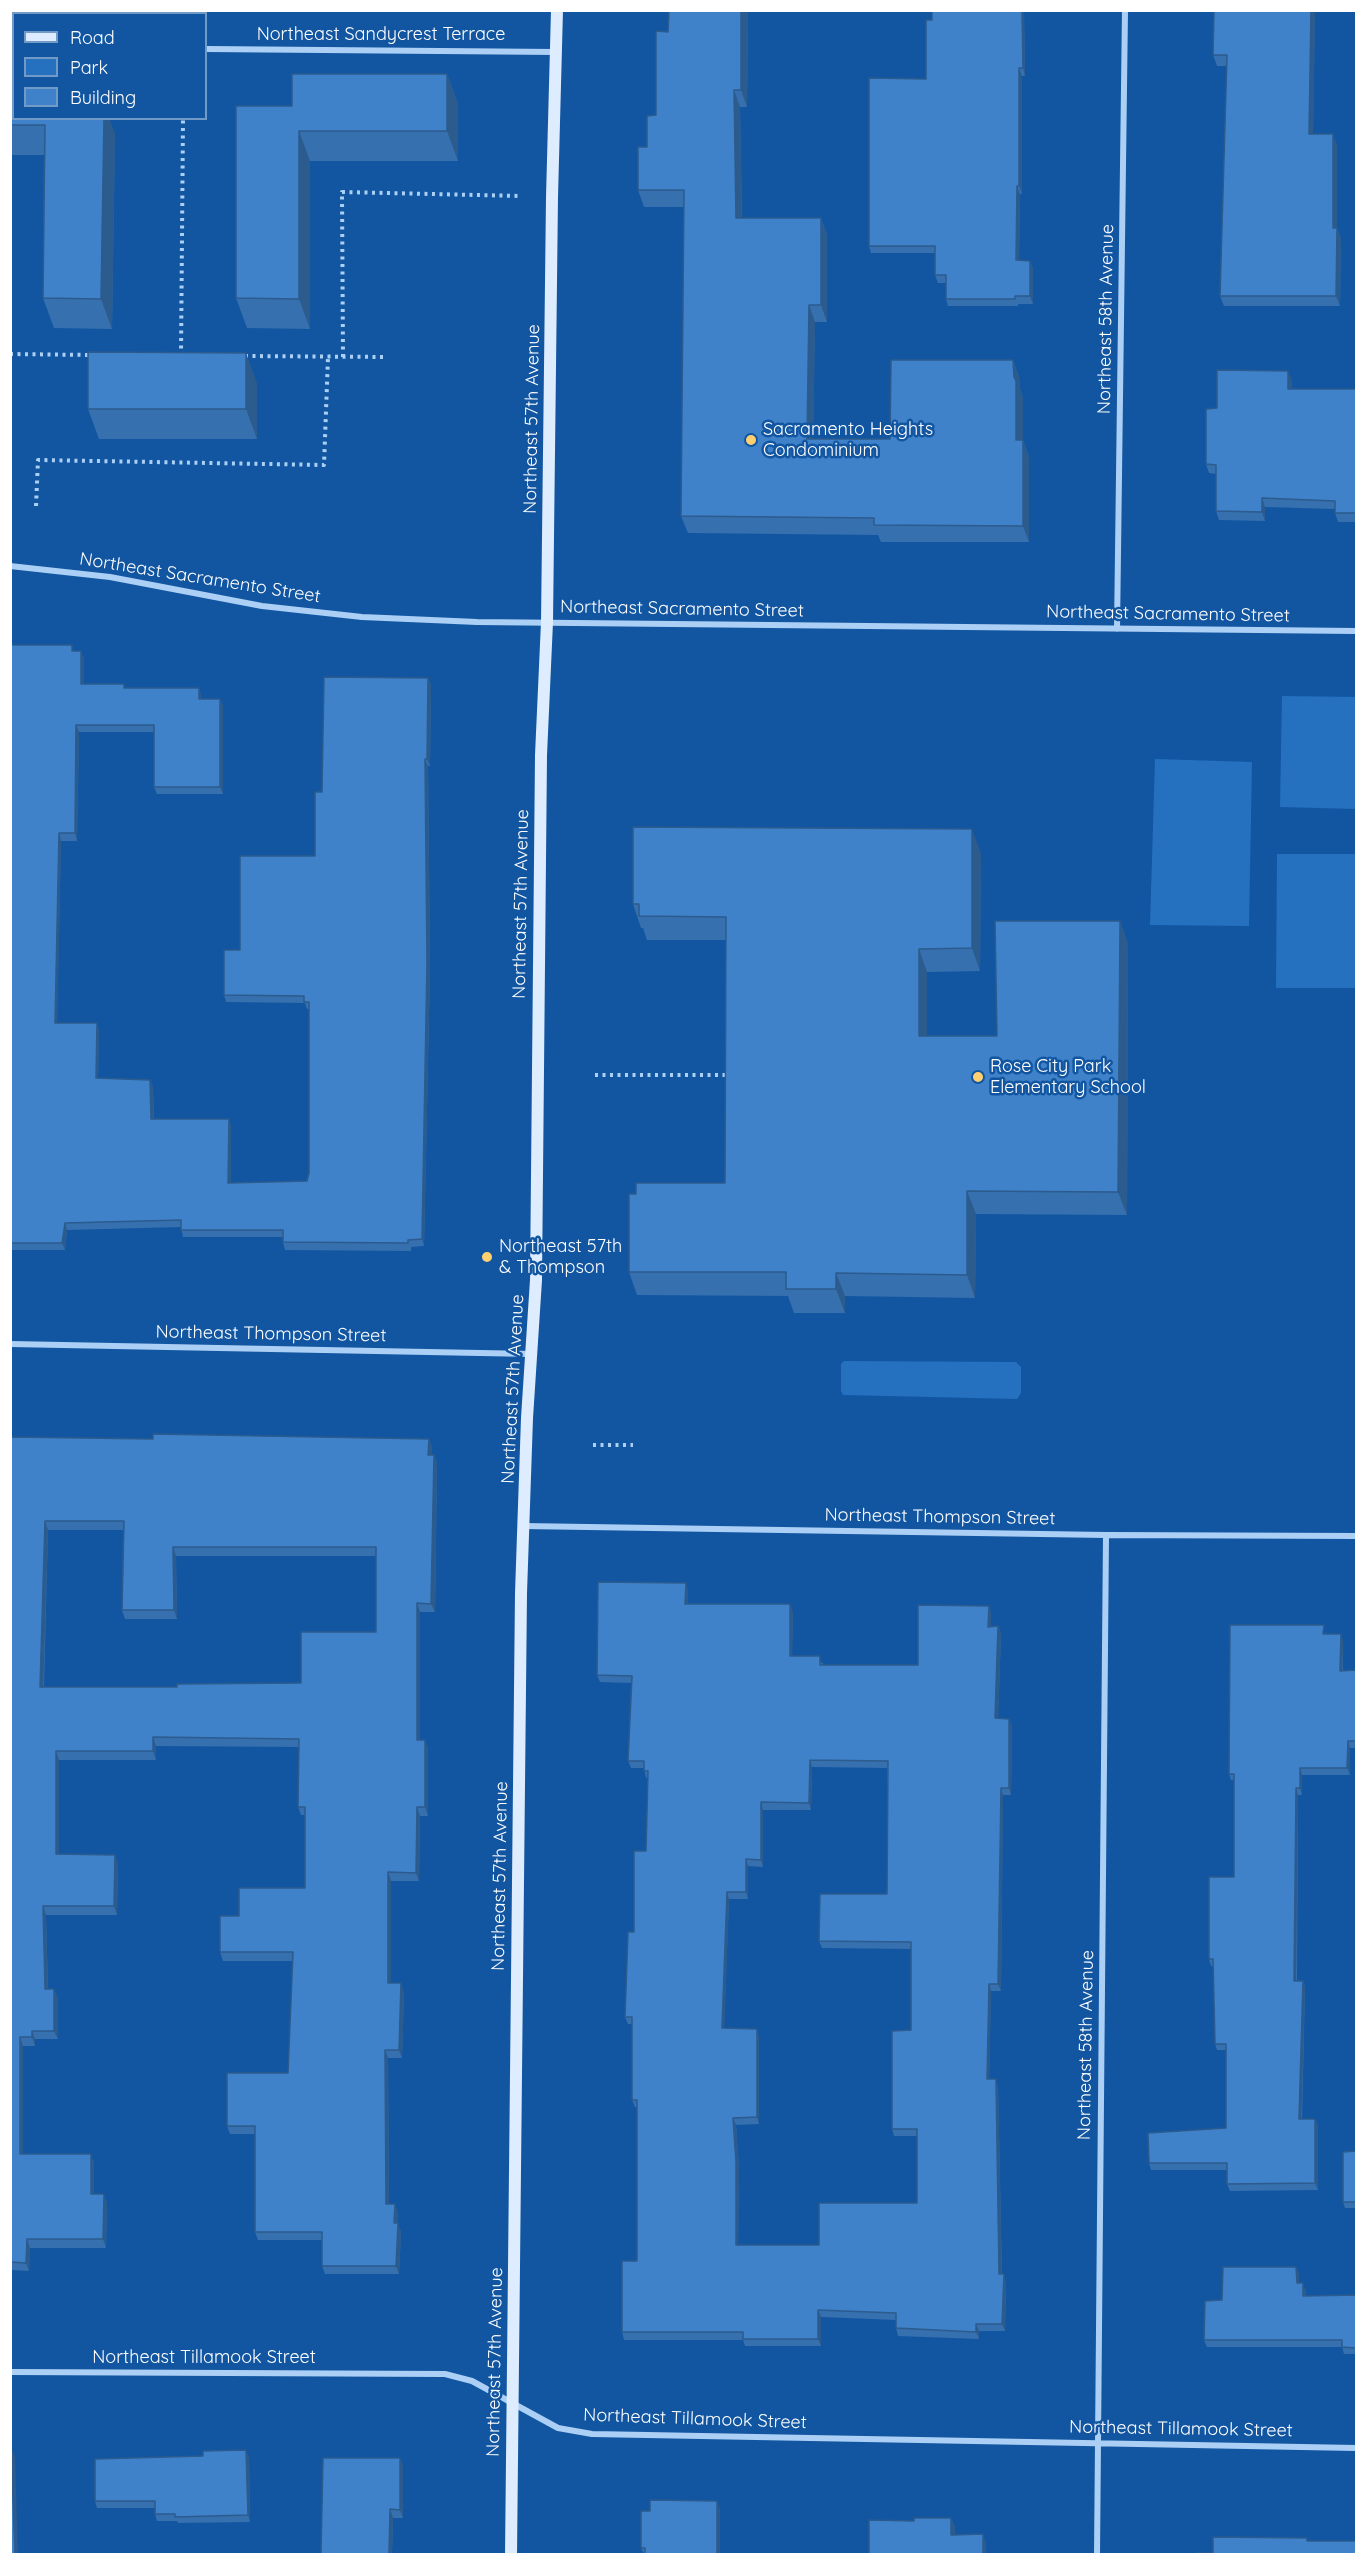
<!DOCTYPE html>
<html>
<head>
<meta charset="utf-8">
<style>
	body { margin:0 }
	#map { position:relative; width:1367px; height:2565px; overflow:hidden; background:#1256a2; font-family:Quicksand,sans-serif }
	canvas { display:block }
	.frame { position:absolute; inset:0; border:12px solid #fff; pointer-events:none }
	.legend { position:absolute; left:12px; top:12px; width:195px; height:108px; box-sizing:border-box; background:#1256a2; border:2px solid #719ac7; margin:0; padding:8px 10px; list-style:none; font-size:18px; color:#fff }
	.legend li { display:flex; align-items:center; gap:12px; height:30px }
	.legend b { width:30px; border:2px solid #719ac7 }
</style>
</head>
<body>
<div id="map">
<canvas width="1367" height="2565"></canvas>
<div class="frame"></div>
<ul class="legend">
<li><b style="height:8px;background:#ddecfe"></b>Road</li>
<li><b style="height:16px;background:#2571c0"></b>Park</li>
<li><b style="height:16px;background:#3f82ca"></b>Building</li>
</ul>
</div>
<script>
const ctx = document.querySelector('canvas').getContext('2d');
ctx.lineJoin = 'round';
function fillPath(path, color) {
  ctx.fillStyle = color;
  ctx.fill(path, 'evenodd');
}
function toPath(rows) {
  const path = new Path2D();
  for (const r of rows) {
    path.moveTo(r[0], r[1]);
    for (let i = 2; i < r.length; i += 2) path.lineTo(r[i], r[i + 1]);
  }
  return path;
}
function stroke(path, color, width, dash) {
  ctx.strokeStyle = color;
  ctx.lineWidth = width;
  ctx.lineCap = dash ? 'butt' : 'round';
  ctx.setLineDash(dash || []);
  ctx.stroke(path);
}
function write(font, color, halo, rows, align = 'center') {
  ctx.font = font + ' Quicksand,sans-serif';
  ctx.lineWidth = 5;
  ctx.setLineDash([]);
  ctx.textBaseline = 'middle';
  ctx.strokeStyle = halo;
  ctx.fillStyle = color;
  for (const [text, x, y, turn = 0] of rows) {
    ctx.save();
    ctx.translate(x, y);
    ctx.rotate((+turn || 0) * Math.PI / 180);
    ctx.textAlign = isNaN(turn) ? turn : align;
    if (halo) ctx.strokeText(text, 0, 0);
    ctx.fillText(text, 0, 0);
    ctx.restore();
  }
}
const green = toPath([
	[1282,696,1356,697,1356,809,1280,807],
	[1155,759,1252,762,1249,926,1150,925],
	[1277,854,1356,854,1356,988,1276,988],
	[844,1361,1016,1362,1021,1367,1021,1393,1017,1399,843,1395,841,1391,841,1364]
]);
const path = toPath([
	[10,354,91,355],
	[181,356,183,118],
	[245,356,386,357],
	[343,357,342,192,521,196],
	[36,506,38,460,324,465,328,357],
	[595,1075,730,1075],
	[593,1445,633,1445]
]);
const street = toPath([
	[67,14,67,10],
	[10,41,14,41],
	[206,49,556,52],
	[10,566,110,577,262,606,362,617,477,622,1356,631],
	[1117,629,1125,10],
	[10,1344,532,1354],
	[523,1526,1106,1535,1356,1536],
	[10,2372,445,2374,472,2381,558,2428,592,2434,1356,2448],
	[1097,2554,1106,1535]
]);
const secondary = toPath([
	[511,2554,521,1593,527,1418,536,1280,541,755,547,622,552,197,557,10]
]);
const wall = toPath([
	[748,10,747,107,740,107,742,218,821,218,827,235,827,322,815,322,813,439,890,439,1013,360,1019,377,1020,389,1023,398,1023,440,1029,457,1029,542,881,542,878,535,688,533,681,516,684,207,644,207,638,190,647,147,656,115],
	[1024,10,1025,76,1022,76,1022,194,1020,194,1019,260,1030,261,1033,269,1033,304,1018,304,1018,306,948,306,946,299,946,283,938,283,935,275,935,253,871,253,869,246,926,79,932,20],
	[1315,10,1313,134,1337,145,1337,228,1341,239,1340,306,1224,306,1220,296,1227,66,1217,66,1213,55],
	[10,67,14,118,115,133,112,329,54,328,43,298,44,155,10,155],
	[447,74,458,104,458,161,310,161,310,329,247,328,236,298,292,106],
	[1292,380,1292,389,1356,389,1356,522,1338,522,1335,513,1335,509,1265,507,1265,521,1219,520,1216,511,1216,474,1209,473,1206,464,1217,408],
	[257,383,257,439,99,439,88,409],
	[10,645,74,651,84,658,84,684,126,688,199,688,201,696,201,699,220,699,223,706,223,794,157,794,154,787,154,732,79,732,77,841,61,841,57,1023,99,1030,98,1078,150,1080,153,1087,154,1119,229,1119,231,1126,231,1183,307,1181,309,1173,309,1009,307,1009,305,1003,226,1002,224,995,240,950,315,856,322,792,428,678,431,685,430,766,428,766,430,969,424,1246,411,1247,411,1251,285,1250,283,1242,283,1237,183,1237,181,1227,67,1230,65,1250,10,1250],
	[981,853,980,971,927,972,927,1036,997,1036,1120,921,1128,944,1127,1215,976,1214,975,1298,845,1296,845,1313,794,1313,788,1296,637,1295,629,1272,636,1194,725,1183,726,940,647,940,643,928,641,928,633,904],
	[10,1437,153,1439,429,1439,432,1447,431,1455,434,1455,437,1463,435,1612,420,1612,420,1740,428,1748,428,1816,420,1816,419,1881,391,1881,391,1983,404,1992,402,2058,388,2058,389,2204,398,2212,397,2223,401,2232,399,2274,325,2274,322,2266,322,2240,258,2240,255,2232,255,2134,230,2134,227,2126,288,2073,293,1961,223,1961,220,1952,239,1916,305,1888,305,1815,301,1815,298,1807,299,1747,156,1746,156,1760,59,1760,59,1854,118,1863,117,1915,46,1915,48,1989,58,1998,58,2039,35,2039,35,2046,23,2046,23,2154,94,2162,94,2194,107,2203,106,2248,30,2248,29,2271,10,2270],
	[48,1530,123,1530,122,1610,125,1619,177,1619,176,1556,376,1556,376,1632,301,1683,177,1687,44,1687],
	[688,1590,688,1604,793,1611,792,1656,823,1663,823,1665,918,1665,989,1606,991,1613,991,1627,998,1626,1001,1633,998,1718,1009,1719,1012,1726,1011,1795,1003,1795,1001,1991,991,1991,989,2079,998,2086,1002,2274,1006,2282,1005,2331,979,2331,979,2339,898,2336,896,2328,896,2320,821,2317,821,2346,745,2346,743,2340,624,2340,622,2332,637,2261,637,2107,635,2107,632,2100,632,2024,628,2024,625,2017,634,1932,646,1851,648,1778,646,1778,644,1768,631,1768,628,1761,631,1683,600,1682,597,1675],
	[812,1767,887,1768,887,1894,819,1941,822,1948,911,1949,911,2030,892,2129,894,2136,917,2136,917,2203,819,2245,738,2245,739,2169,736,2125,759,2124,759,2036,724,2028,729,1899,748,1899,748,1866,763,1867,763,1810,811,1810],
	[1326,1632,1326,1634,1343,1640,1343,1671,1356,1670,1356,1748,1350,1748,1350,1775,1302,1775,1302,1795,1298,1795,1297,1981,1303,1981,1305,1988,1302,2119,1315,2119,1318,2126,1318,2190,1230,2191,1227,2184,1227,2170,1151,2170,1149,2163,1226,2128,1226,2050,1217,2050,1215,2044,1214,1966,1211,1966,1209,1959,1234,1877,1234,1780,1231,1780,1229,1774],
	[1356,2151,1356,2208,1345,2208,1343,2202],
	[1299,2273,1299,2283,1306,2290,1306,2296,1356,2295,1356,2354,1344,2354,1342,2347,1207,2347,1204,2340,1222,2300],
	[249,2456,250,2522,178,2523,177,2521,157,2521,155,2514,155,2508,97,2508,95,2501],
	[400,2458,403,2466,403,2518,393,2518,392,2554,321,2554],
	[720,2509,720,2554,644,2554,641,2548]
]);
const shadedWall = toPath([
	[741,10,748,10,747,107,741,90],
	[1022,10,1024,10,1025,76,1023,68],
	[1311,10,1315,10,1313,144,1309,134],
	[1019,68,1022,76,1022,194,1019,186],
	[447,74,458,104,458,161,447,131],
	[734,90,740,107,742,235,736,218],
	[104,118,109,118,115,133,112,329,101,299],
	[299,131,310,161,310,329,299,299],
	[1333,134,1337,145,1337,239,1333,228],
	[1017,186,1020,194,1019,268,1016,260],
	[821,218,827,235,827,322,821,305],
	[1337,228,1341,239,1340,306,1336,296],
	[1030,261,1033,269,1033,304,1030,296],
	[809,305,815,322,813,456,807,439],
	[246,353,257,383,257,439,246,409],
	[1013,360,1019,377,1020,389,1023,398,1023,457,1016,440],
	[1288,371,1292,380,1292,398,1288,389],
	[1023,440,1029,457,1029,542,1023,526],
	[1262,498,1265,507,1265,521,1262,512],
	[81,651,84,658,84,691,81,684],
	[428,678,431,685,430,766,427,759],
	[199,688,201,696,201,706,199,699],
	[220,699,223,706,223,794,220,787],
	[76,725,79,732,77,841,75,833],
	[425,759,428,766,430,969,424,1246,422,1239],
	[972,829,981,853,980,971,972,948],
	[59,833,61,841,57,1030,55,1023],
	[1120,921,1128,944,1127,1215,1118,1192],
	[919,949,927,972,927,1060,919,1036],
	[97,1023,99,1030,98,1085,96,1078],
	[150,1080,153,1087,154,1126,151,1119],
	[229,1119,231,1126,231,1190,228,1183],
	[967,1191,976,1214,975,1298,967,1275],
	[65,1223,67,1230,65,1250,62,1243],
	[836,1273,845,1296,845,1313,836,1289],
	[429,1439,432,1447,431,1463,428,1455],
	[434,1455,437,1463,435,1612,431,1604],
	[45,1521,48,1530,43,1695,40,1687],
	[173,1547,176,1556,177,1619,174,1610],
	[686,1583,688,1590,688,1611,685,1604],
	[417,1603,420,1612,420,1748,417,1740],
	[790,1604,793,1611,792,1663,790,1656],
	[989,1606,991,1613,991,1634,988,1627],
	[998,1626,1001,1633,998,1726,995,1718],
	[1341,1634,1343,1640,1342,1678,1340,1671],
	[1009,1719,1012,1726,1011,1795,1009,1788],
	[153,1737,156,1746,156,1760,153,1751],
	[425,1740,428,1748,428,1816,425,1807],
	[1348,1741,1350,1748,1350,1775,1347,1768],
	[56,1751,59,1760,59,1862,56,1854],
	[810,1760,812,1767,811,1810,809,1803],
	[1300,1768,1302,1775,1302,1795,1300,1788],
	[1001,1788,1003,1795,1001,1991,998,1984],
	[1296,1788,1298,1795,1296,1988,1294,1981],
	[761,1802,763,1810,763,1867,761,1860],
	[417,1807,420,1816,419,1881,416,1873],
	[115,1855,118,1863,117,1915,114,1906],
	[746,1859,748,1866,748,1899,746,1892],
	[388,1872,391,1881,391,1992,388,1983],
	[727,1892,729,1899,724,2035,722,2028],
	[43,1906,46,1915,48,1998,45,1989],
	[1303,1981,1305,1988,1301,2126,1299,2119],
	[401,1983,404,1992,402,2058,399,2050],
	[989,1984,991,1991,989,2086,987,2079],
	[54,1989,58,1998,58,2039,54,2031],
	[757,2029,759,2036,759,2124,757,2117],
	[32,2031,35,2039,35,2046,32,2037],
	[20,2037,23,2046,23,2162,20,2154],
	[385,2050,388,2058,389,2212,386,2204],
	[996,2079,998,2086,1002,2281,999,2274],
	[733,2118,736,2125,739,2169,738,2253,736,2245],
	[1315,2119,1318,2126,1318,2190,1315,2183],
	[91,2154,94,2162,94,2203,91,2194],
	[104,2194,107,2203,106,2248,103,2239],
	[395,2204,398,2212,397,2232,394,2223],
	[398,2223,401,2232,399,2274,396,2266],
	[27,2239,30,2248,29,2271,26,2263],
	[1296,2267,1299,2273,1299,2290,1297,2283],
	[1004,2274,1006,2282,1005,2331,1002,2324],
	[1303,2283,1306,2290,1306,2302,1303,2296],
	[818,2310,821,2317,821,2346,818,2339],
	[976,2324,979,2331,979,2339,976,2332],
	[11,2447,15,2456,18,2554,15,2554],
	[246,2450,249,2456,250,2522,248,2515],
	[400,2458,403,2466,403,2518,400,2510],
	[717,2501,720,2509,720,2554,717,2554],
	[390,2509,393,2518,392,2554,389,2554],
	[951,2518,955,2526,955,2544,951,2535],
	[983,2534,986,2543,986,2554,983,2554]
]);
const building = toPath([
	[669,10,741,10,741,90,734,90,736,218,821,218,821,305,809,305,807,439,890,439,891,360,1013,360,1014,377,1016,381,1016,440,1023,440,1023,526,874,525,874,518,681,516,684,190,638,190,638,147,647,147,647,116,656,115,656,31,668,32,669,10],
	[932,10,1022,10,1023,68,1019,68,1019,186,1017,186,1016,260,1030,261,1030,296,1015,296,1015,299,946,299,946,275,935,275,935,246,869,246,869,78,926,79,926,20,932,20,932,10],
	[1214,10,1311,10,1309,134,1333,134,1333,228,1337,228,1336,296,1220,296,1227,55,1213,55,1214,10],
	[10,67,14,67,14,118,104,118,101,299,43,298,45,125,10,125,10,67],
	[292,74,447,74,447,131,299,131,299,299,236,298,236,106,292,106,292,74],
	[88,352,246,353,246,409,88,409,88,352],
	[1217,370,1288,371,1288,389,1356,389,1356,513,1335,513,1335,501,1262,498,1262,512,1216,511,1216,465,1206,464,1206,409,1217,408,1217,370],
	[10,645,72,645,72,651,81,651,81,684,124,684,124,688,199,688,199,699,220,699,220,787,154,787,154,725,76,725,75,833,59,833,55,1023,97,1023,96,1078,150,1080,151,1119,229,1119,228,1183,307,1181,309,1173,309,1002,304,1002,304,996,224,995,224,950,240,950,240,856,315,856,315,792,322,792,324,677,428,678,427,759,425,759,427,962,422,1239,408,1240,408,1243,283,1242,283,1230,181,1230,181,1220,65,1223,62,1243,10,1243,10,645],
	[633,827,972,829,972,948,919,949,919,1036,997,1036,995,921,1120,921,1118,1192,967,1191,967,1275,836,1273,836,1289,786,1289,786,1272,629,1272,629,1194,636,1194,636,1183,725,1183,726,917,639,916,639,904,633,904,633,827],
	[153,1434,429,1439,428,1455,434,1455,431,1604,417,1603,417,1740,425,1740,425,1807,417,1807,416,1873,388,1872,388,1983,401,1983,399,2050,385,2050,386,2204,395,2204,394,2223,398,2223,396,2266,322,2266,322,2232,255,2232,255,2126,227,2126,227,2073,288,2073,293,1952,220,1952,220,1916,239,1916,239,1888,305,1888,305,1807,298,1807,299,1739,153,1737,153,1751,56,1751,56,1854,115,1855,114,1906,43,1906,45,1989,54,1989,54,2031,32,2031,32,2037,20,2037,20,2154,91,2154,91,2194,104,2194,103,2239,27,2239,26,2263,10,2262,10,1437,153,1439,153,1434],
	[45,1521,124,1521,122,1610,174,1610,173,1547,376,1547,376,1632,301,1632,301,1683,177,1684,177,1687,40,1687,45,1521],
	[598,1582,686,1583,685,1604,790,1604,790,1656,820,1656,820,1665,918,1665,918,1605,989,1606,988,1627,998,1626,995,1718,1009,1719,1009,1788,1001,1788,998,1984,989,1984,987,2079,996,2079,999,2274,1004,2274,1002,2324,976,2324,976,2332,896,2328,896,2313,818,2310,818,2339,743,2339,743,2332,622,2332,622,2261,637,2261,637,2100,632,2100,632,2017,625,2017,628,1932,634,1932,634,1851,646,1851,648,1771,644,1771,644,1761,628,1761,632,1676,597,1675,598,1582],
	[810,1760,888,1761,887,1894,820,1894,819,1941,911,1942,911,2030,892,2031,892,2129,917,2129,917,2203,819,2203,819,2245,736,2245,736,2162,733,2118,757,2117,757,2029,722,2028,727,1892,746,1892,746,1859,761,1860,761,1802,809,1803,810,1760],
	[1230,1625,1324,1625,1323,1634,1341,1634,1340,1671,1356,1670,1356,1741,1348,1741,1347,1768,1300,1768,1300,1788,1296,1788,1294,1981,1303,1981,1299,2119,1315,2119,1315,2183,1227,2184,1227,2163,1149,2163,1148,2133,1226,2128,1226,2044,1215,2044,1213,1959,1209,1959,1209,1877,1234,1877,1234,1774,1229,1774,1230,1625],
	[1356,2151,1356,2202,1343,2202,1343,2152,1356,2151],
	[1223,2267,1296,2267,1297,2283,1303,2283,1303,2296,1356,2295,1356,2348,1342,2347,1342,2340,1204,2340,1205,2301,1222,2300,1223,2267],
	[10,2447,11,2447,15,2554,10,2554,10,2447],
	[246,2450,248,2515,175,2517,175,2514,155,2514,155,2501,95,2501,95,2459,203,2456,203,2451,246,2450],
	[323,2458,400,2458,400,2510,390,2509,389,2554,321,2554,323,2458],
	[650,2500,717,2501,717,2554,645,2554,645,2548,641,2548,641,2511,650,2511,650,2500],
	[914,2518,951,2518,951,2535,983,2534,983,2554,869,2554,869,2520,914,2521,914,2518],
	[1213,2537,1307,2538,1307,2541,1356,2541,1356,2554,1197,2554,1197,2553,1213,2553,1213,2537]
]);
const markers = [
	[751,440,6,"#ffd070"],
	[978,1077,6,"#ffd070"],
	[487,1257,6,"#ffd070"]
];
const streetNames = [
	["Northeast Sandycrest Terrace",381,35],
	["Northeast 58th Avenue",1106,319,-89],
	["Northeast 57th Avenue",532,419,-89],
	["Northeast Sacramento Street",200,578,9],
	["Northeast Sacramento Street",682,609,1],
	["Northeast Sacramento Street",1168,614,1],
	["Northeast 57th Avenue",521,904,-89],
	["Northeast Thompson Street",271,1334,1],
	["Northeast 57th Avenue",513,1389,-87],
	["Northeast Thompson Street",940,1517,1],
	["Northeast 57th Avenue",500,1876,-89],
	["Northeast 58th Avenue",1086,2045,-89],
	["Northeast Tillamook Street",204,2358],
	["Northeast 57th Avenue",495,2362,-89],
	["Northeast Tillamook Street",695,2419,2],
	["Northeast Tillamook Street",1181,2429,1]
];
const poiNames = [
	["Sacramento Heights",763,430],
	["Condominium",763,451],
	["Rose City Park",990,1067],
	["Elementary School",990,1088],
	["Northeast 57th",499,1247],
	["& Thompson",499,1268]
];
fillPath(green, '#2571c0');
stroke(path, '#acd0f5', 4, [3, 4.5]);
stroke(street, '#acd0f5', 6);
stroke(secondary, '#ddecfe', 12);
fillPath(wall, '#3670ae');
fillPath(shadedWall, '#2c5b8d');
fillPath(building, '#3f82ca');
stroke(building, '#2c5b8d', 1.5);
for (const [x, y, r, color] of markers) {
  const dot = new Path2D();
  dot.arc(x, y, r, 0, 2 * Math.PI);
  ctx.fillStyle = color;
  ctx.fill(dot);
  stroke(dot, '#1256a2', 2);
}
write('18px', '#fff', '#1256a2', streetNames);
write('18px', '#fff', '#1256a2', poiNames, 'left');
</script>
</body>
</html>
